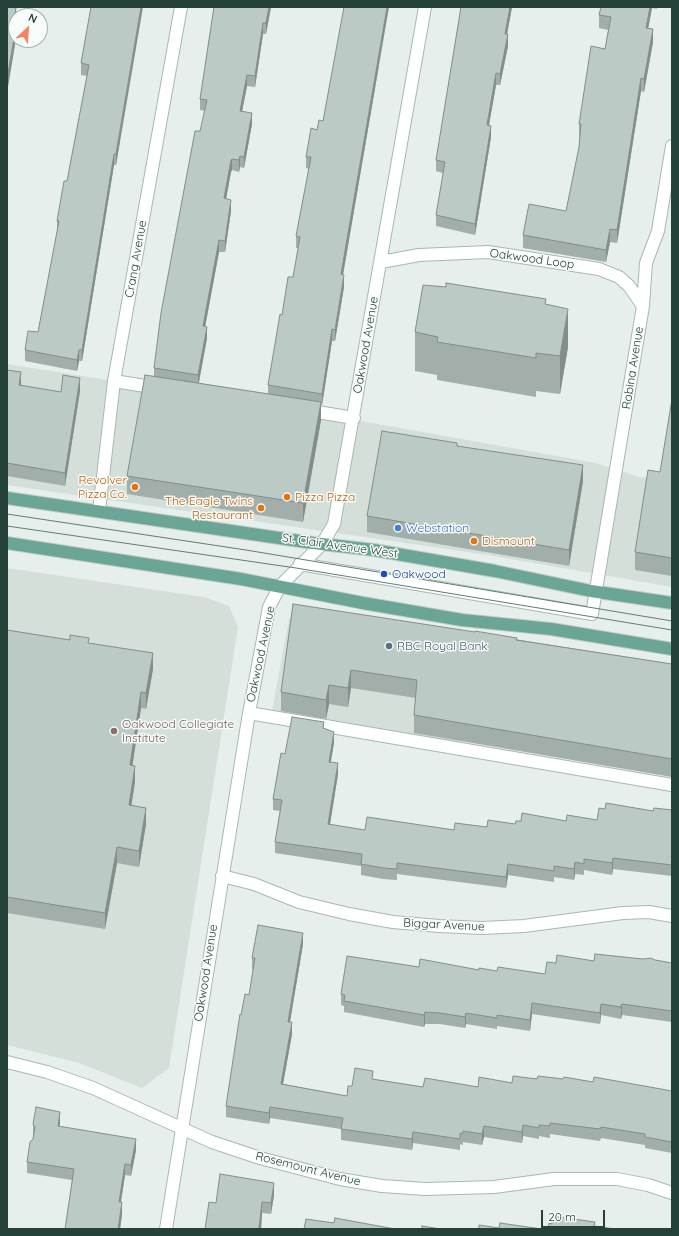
<!DOCTYPE html>
<html>
<head>
<meta charset="utf-8">
<style>
	body { margin:0 }
	#map { position:relative; width:679px; height:1236px; overflow:hidden; background:#e6efeb; font-family:Quicksand,sans-serif }
	canvas { display:block }
	.frame { position:absolute; inset:0; border:8px solid #24423a; pointer-events:none }
	.north { position:absolute; left:8px; top:8px; width:40px; height:40px; box-sizing:border-box; background:#f7fbf9; border:1px solid #a3b1ad; border-radius:50%; rotate:26deg; font-size:11px; font-weight:700; line-height:16px; text-align:center; color:#24423a }
	.north::after { content:''; display:block; margin:auto; width:14px; height:18px; background:#f4845f; clip-path:polygon(50% 0,100% 100%,50% 72%,0 100%) }
	.scale { position:absolute; left:541px; top:1210px; width:64px; height:18px; box-sizing:border-box; border:2px solid #24423a; border-top:0; padding-left:5px; font-size:12px; line-height:14px; white-space:nowrap; color:#24423a; -webkit-text-stroke:3px #f7fbf9; paint-order:stroke }
</style>
</head>
<body>
<div id="map">
<canvas width="679" height="1236"></canvas>
<div class="frame"></div>
<div class="north">N</div>
<div class="scale">20 m</div>
</div>
<script>
const ctx = document.querySelector('canvas').getContext('2d');
ctx.lineJoin = 'round';
function fillPath(path, color) {
  ctx.fillStyle = color;
  ctx.fill(path, 'evenodd');
}
function toPath(rows) {
  const path = new Path2D();
  for (const r of rows) {
    path.moveTo(r[0], r[1]);
    for (let i = 2; i < r.length; i += 2) path.lineTo(r[i], r[i + 1]);
  }
  return path;
}
function stroke(path, color, width, dash) {
  ctx.strokeStyle = color;
  ctx.lineWidth = width;
  ctx.lineCap = dash ? 'butt' : 'round';
  ctx.setLineDash(dash || []);
  ctx.stroke(path);
}
function write(font, color, halo, rows, align = 'center') {
  ctx.font = font + ' Quicksand,sans-serif';
  ctx.lineWidth = 3;
  ctx.setLineDash([]);
  ctx.textBaseline = 'middle';
  ctx.strokeStyle = halo;
  ctx.fillStyle = color;
  for (const [text, x, y, turn = 0] of rows) {
    ctx.save();
    ctx.translate(x, y);
    ctx.rotate((+turn || 0) * Math.PI / 180);
    ctx.textAlign = isNaN(turn) ? turn : align;
    if (halo) ctx.strokeText(text, 0, 0);
    ctx.fillText(text, 0, 0);
    ctx.restore();
  }
}
const built = toPath([
	[7,364,322,414,596,463,639,477,672,481,672,587,488,555,7,485],
	[7,568,204,597,229,606,238,627,169,1068,142,1088,79,1063,7,1045],
	[293,613,474,642,458,745,272,711,289,619]
]);
const minor = toPath([
	[381,262,419,255,488,252,599,269,619,277,629,286,643,306],
	[114,381,158,388],
	[305,410,354,418],
	[99,511,114,381,181,7],
	[300,564,592,614,643,306,646,263,658,231,672,146],
	[249,713,672,785],
	[222,876,254,884,299,902,349,914,393,922,439,926,482,928,524,926,623,913,649,912,672,916],
	[7,1062,47,1072,93,1088,212,1142,260,1158,340,1179,382,1186,425,1189,494,1187,554,1179,617,1179,648,1185,672,1193],
	[166,1229,249,713,269,607,280,586,322,544,334,524,425,7]
]);
const major = toPath([
	[7,498,313,543,374,550,495,571,591,591,672,603],
	[7,543,241,579,363,603,462,620,551,629,672,649]
]);
const tram = toPath([
	[7,514,246,550,672,621],
	[7,526,296,568,672,630]
]);
const wall = toPath([
	[91,7,120,141,116,165,114,165,82,361,79,361,77,371,25,361,25,350,38,332,57,232,57,221,67,181,87,76,81,75,81,63],
	[214,7,271,7,266,34,263,34,255,87,247,86,242,111,252,124,244,168,240,167,239,172,232,170,231,172,226,199,231,211,225,252,219,252,205,327,207,338,199,383,268,394,268,385,282,315,293,277,298,248,296,248,296,236,309,169,306,168,306,157,317,130,323,121,379,65,343,275,344,287,335,341,332,341,322,405,321,405,321,420,303,522,127,494,127,476,154,376,154,368,205,111,200,110,200,99],
	[461,7,512,7,507,34,508,46,500,85,496,85,489,125,491,137,475,235,436,226,436,215,443,173,436,171,436,160],
	[601,7,657,7,657,9,652,8,648,28,653,42,644,92,641,91,617,243,610,242,606,262,523,248,523,235,566,211,579,147,580,137,579,137,579,124,605,49,608,30,599,28,599,15],
	[546,304,568,347,560,394,536,391,536,397,437,380,437,375,415,371,415,332],
	[7,370,21,386,61,392,80,391,65,486,7,476],
	[672,399,672,576,635,570,635,552,660,472],
	[457,446,583,481,569,566,367,532,367,516],
	[293,604,672,664,672,777,414,733,414,715,416,698,351,688,348,707,329,704,326,719,281,711,281,692],
	[7,630,89,644,153,669,146,709,141,708,132,766,135,782,131,806,146,824,139,867,117,863,105,929,7,913],
	[324,729,334,743,330,762,338,774,330,825,365,830,454,830,515,824,521,821,597,820,605,809,653,811,672,810,672,876,613,869,612,875,584,870,584,875,575,874,574,880,554,877,554,882,508,875,506,888,397,874,397,880,383,879,361,875,361,866,275,853,275,842,280,811,273,810,273,799,285,754],
	[303,944,290,1022,292,1034,283,1084,347,1096,352,1086,373,1079,423,1087,478,1087,512,1083,537,1079,563,1079,593,1082,672,1091,672,1153,645,1148,645,1145,601,1138,600,1141,550,1134,550,1138,539,1136,539,1139,523,1136,522,1143,484,1137,482,1145,463,1142,463,1145,460,1144,460,1150,413,1143,412,1150,341,1140,341,1129,270,1118,269,1124,226,1117,226,1106,241,1015,249,995,253,969,252,969,252,958],
	[655,960,672,963,672,1022,622,1015,621,1019,601,1015,600,1024,532,1014,530,1031,497,1026,497,1029,466,1024,465,1028,440,1024,425,1024,424,1027,344,1012,344,1006,341,1005,341,994,419,967,497,971,545,974,556,963,594,961],
	[60,1123,59,1127,136,1150,131,1176,125,1175,121,1202,122,1214,120,1229,65,1229,72,1180,27,1173,27,1162,34,1136,33,1135,33,1124],
	[274,1195,271,1214,262,1213,261,1229,205,1229,216,1203]
]);
const shadedWall = toPath([
	[141,7,143,7,116,165,116,154],
	[269,7,271,7,266,34,266,23],
	[387,7,389,7,379,65,341,286,341,274],
	[510,7,512,7,505,45,505,34],
	[650,7,652,7,652,8,646,40,646,28],
	[16,8,16,22,12,44,12,31],
	[263,23,263,34,255,87,255,76],
	[653,29,653,42,644,92,644,79],
	[15,32,15,45,7,93,7,79],
	[508,34,508,46,500,85,500,74],
	[496,73,496,85,487,136,487,125],
	[247,75,247,86,240,122,240,111],
	[641,78,641,91,617,243,617,230],
	[252,113,252,124,244,168,244,157],
	[491,126,491,137,475,235,475,224],
	[114,154,114,165,82,361,82,350],
	[240,156,240,167,239,172,239,160],
	[232,159,232,170,231,172,224,210,224,198,231,160],
	[231,200,231,211,225,252,225,241],
	[610,229,610,242,606,262,606,250],
	[219,240,219,252,203,338,203,326],
	[344,275,344,287,335,341,335,330],
	[568,309,568,347,560,394,560,356],
	[207,327,207,338,198,386,198,375],
	[332,329,332,341,322,405,322,394],
	[79,350,79,361,77,371,77,360],
	[21,372,21,385,19,398,19,385],
	[80,378,80,391,65,486,65,473],
	[321,402,321,420,303,522,303,503],
	[583,465,583,481,569,566,569,550],
	[153,653,153,669,146,709,146,693],
	[351,670,351,688,348,707,348,688],
	[329,685,329,704,326,719,326,700],
	[141,692,141,708,130,782,130,765],
	[334,732,334,743,329,773,329,762],
	[338,763,338,774,328,836,328,824],
	[135,766,135,782,129,821,129,805],
	[146,808,146,824,139,867,139,851],
	[117,847,117,863,105,929,105,913],
	[613,858,613,869,612,875,612,863],
	[575,862,575,874,574,880,574,869],
	[508,864,508,875,506,888,506,877],
	[303,933,303,944,288,1033,288,1022],
	[532,1003,532,1014,530,1031,530,1020],
	[601,1004,601,1015,600,1024,600,1013],
	[622,1004,622,1015,621,1019,621,1007],
	[425,1012,425,1024,424,1027,424,1015],
	[466,1013,466,1024,465,1028,465,1017],
	[292,1022,292,1034,281,1095,281,1084],
	[270,1107,270,1118,269,1124,269,1113],
	[60,1112,60,1123,58,1137,58,1126],
	[523,1125,523,1136,522,1143,522,1132],
	[484,1126,484,1137,482,1145,482,1134],
	[413,1132,413,1143,412,1150,412,1139],
	[136,1139,136,1150,131,1176,131,1165],
	[125,1164,125,1175,119,1213,119,1202],
	[274,1183,274,1195,271,1214,271,1203],
	[122,1202,122,1214,120,1229,118,1229],
	[262,1202,262,1213,261,1229,259,1229]
]);
const building = toPath([
	[7,7,16,8,12,31,15,32,7,79,7,7],
	[91,7,141,7,120,130,116,154,114,154,82,350,79,350,77,360,25,350,28,331,38,332,59,221,57,221,64,181,67,181,89,65,81,63,91,7],
	[214,7,269,7,266,23,263,23,255,76,247,75,240,111,252,113,244,157,240,156,239,160,232,159,231,160,224,198,231,200,225,241,219,240,203,326,207,327,198,375,154,368,161,313,195,131,200,131,207,100,200,99,214,7],
	[344,7,387,7,379,54,341,274,344,275,335,330,332,329,322,394,268,385,280,314,282,315,288,277,293,277,300,237,296,236,311,157,306,157,311,128,317,130,319,120,323,121,332,72,344,7],
	[461,7,510,7,505,34,508,34,500,74,496,73,487,125,491,126,475,224,436,215,445,162,436,160,461,7],
	[601,7,650,7,646,28,653,29,644,79,641,78,617,230,610,229,606,250,523,235,529,204,566,211,579,147,581,124,579,124,591,46,605,49,611,17,599,15,601,7],
	[446,283,546,299,545,304,568,309,560,356,536,353,536,358,437,342,438,337,415,332,423,285,446,287,446,283],
	[7,370,21,372,19,385,61,392,63,375,80,378,65,473,7,463,7,370],
	[145,375,321,402,303,503,127,476,145,375],
	[672,399,672,558,635,552,648,470,660,472,672,399],
	[382,431,457,443,457,446,583,465,569,550,367,516,382,431],
	[293,604,475,632,475,631,517,638,516,640,672,664,671,669,672,669,672,759,414,715,417,680,351,670,348,688,329,685,326,700,281,692,293,604],
	[7,630,70,640,70,635,89,638,88,643,153,653,146,693,141,692,130,765,135,766,129,805,146,808,139,851,117,847,105,913,7,897,7,630],
	[292,717,324,722,323,728,334,732,329,762,338,763,328,824,365,830,367,817,454,830,455,823,487,827,488,820,515,824,516,821,521,821,522,813,566,821,567,815,597,820,599,808,605,809,606,803,653,811,654,808,672,810,672,865,613,858,612,863,584,859,584,864,575,862,574,869,554,866,554,871,508,864,506,877,397,863,397,869,383,868,361,864,362,854,275,842,282,800,273,799,281,753,285,754,292,717],
	[258,925,303,933,288,1022,292,1022,281,1084,347,1096,348,1086,352,1086,355,1068,373,1071,372,1079,423,1087,425,1078,478,1087,479,1077,512,1083,513,1076,537,1079,538,1076,563,1079,564,1077,593,1082,594,1077,672,1091,672,1142,645,1137,645,1134,601,1127,600,1129,550,1123,550,1126,539,1125,539,1128,523,1125,522,1132,484,1126,482,1134,463,1131,463,1134,460,1133,460,1139,413,1132,412,1139,341,1129,343,1118,270,1107,269,1113,226,1106,240,1014,241,1015,245,994,249,995,255,958,252,958,258,925],
	[595,954,643,959,651,958,655,960,672,963,672,1011,622,1004,621,1007,601,1004,600,1013,532,1003,530,1020,497,1015,497,1018,466,1013,465,1017,440,1013,425,1012,424,1015,344,1001,345,995,341,994,347,956,419,967,420,959,479,970,479,968,497,971,498,967,545,974,547,962,556,963,557,955,594,961,595,954],
	[36,1107,60,1112,58,1126,136,1139,131,1165,125,1164,119,1202,122,1202,118,1229,65,1229,74,1169,27,1162,30,1142,33,1139,35,1127,33,1124,36,1107],
	[220,1174,274,1183,271,1203,262,1202,259,1228,258,1228,258,1229,205,1229,209,1202,216,1203,220,1174],
	[552,1216,595,1222,594,1226,615,1229,548,1229,549,1223,552,1224,552,1216],
	[335,1218,395,1229,304,1229,306,1219,334,1223,335,1218],
	[500,1223,542,1229,479,1229,479,1225,499,1228,500,1223],
	[422,1226,441,1229,422,1229,422,1226]
]);
const markers = [
	[135,487,4,"#e8710a"],
	[287,497,4,"#e8710a"],
	[261,508,4,"#e8710a"],
	[398,528,4,"#3f7fe0"],
	[474,541,4,"#e8710a"],
	[384,574,4,"#1a4fb4"],
	[389,646,4,"#5c6f8a"],
	[114,731,4,"#8d6e63"]
];
const streetNames = [
	["Crang Avenue",136,259,-80],
	["Oakwood Loop",532,259,8],
	["Oakwood Avenue",366,345,-80],
	["Robina Avenue",633,368,-81],
	["St. Clair Avenue West",340,546,8],
	["Oakwood Avenue",261,654,-78],
	["Biggar Avenue",444,925,3],
	["Oakwood Avenue",206,973,-81],
	["Rosemount Avenue",308,1169,14]
];
const foodNames = [
	["Revolver",127,480],
	["Pizza Co.",127,494],
	["Pizza Pizza",295,497,"left"],
	["The Eagle Twins",253,501],
	["Restaurant",253,515],
	["Dismount",482,541,"left"]
];
const shopNames = [
	["Webstation",406,528]
];
const transitNames = [
	["Oakwood",392,574]
];
const serviceNames = [
	["RBC Royal Bank",397,646]
];
const educationNames = [
	["Oakwood Collegiate",122,724],
	["Institute",122,738]
];
fillPath(built, '#d4dfda');
stroke(minor, '#a8b8b2', 14);
stroke(major, '#c2cac8', 14);
stroke(minor, '#fff', 12);
stroke(major, '#6aa596', 12);
stroke(tram, '#5f7d75', 1);
fillPath(wall, '#a1aea9');
fillPath(shadedWall, '#838d89');
fillPath(building, '#bbcac4');
stroke(building, '#838d89', 1);
for (const [x, y, r, color] of markers) {
  const dot = new Path2D();
  dot.arc(x, y, r, 0, 2 * Math.PI);
  ctx.fillStyle = color;
  ctx.fill(dot);
  stroke(dot, '#f7fbf9', 1.5);
}
write('12px', '#24423a', '#f7fbf9', streetNames);
write('12px', '#c56008', '#f7fbf9', foodNames, 'right');
write('12px', '#366cbe', '#f7fbf9', shopNames, 'left');
write('12px', '#164399', '#f7fbf9', transitNames, 'left');
write('12px', '#4e5e75', '#f7fbf9', serviceNames, 'left');
write('12px', '#785e54', '#f7fbf9', educationNames, 'left');
</script>
</body>
</html>
